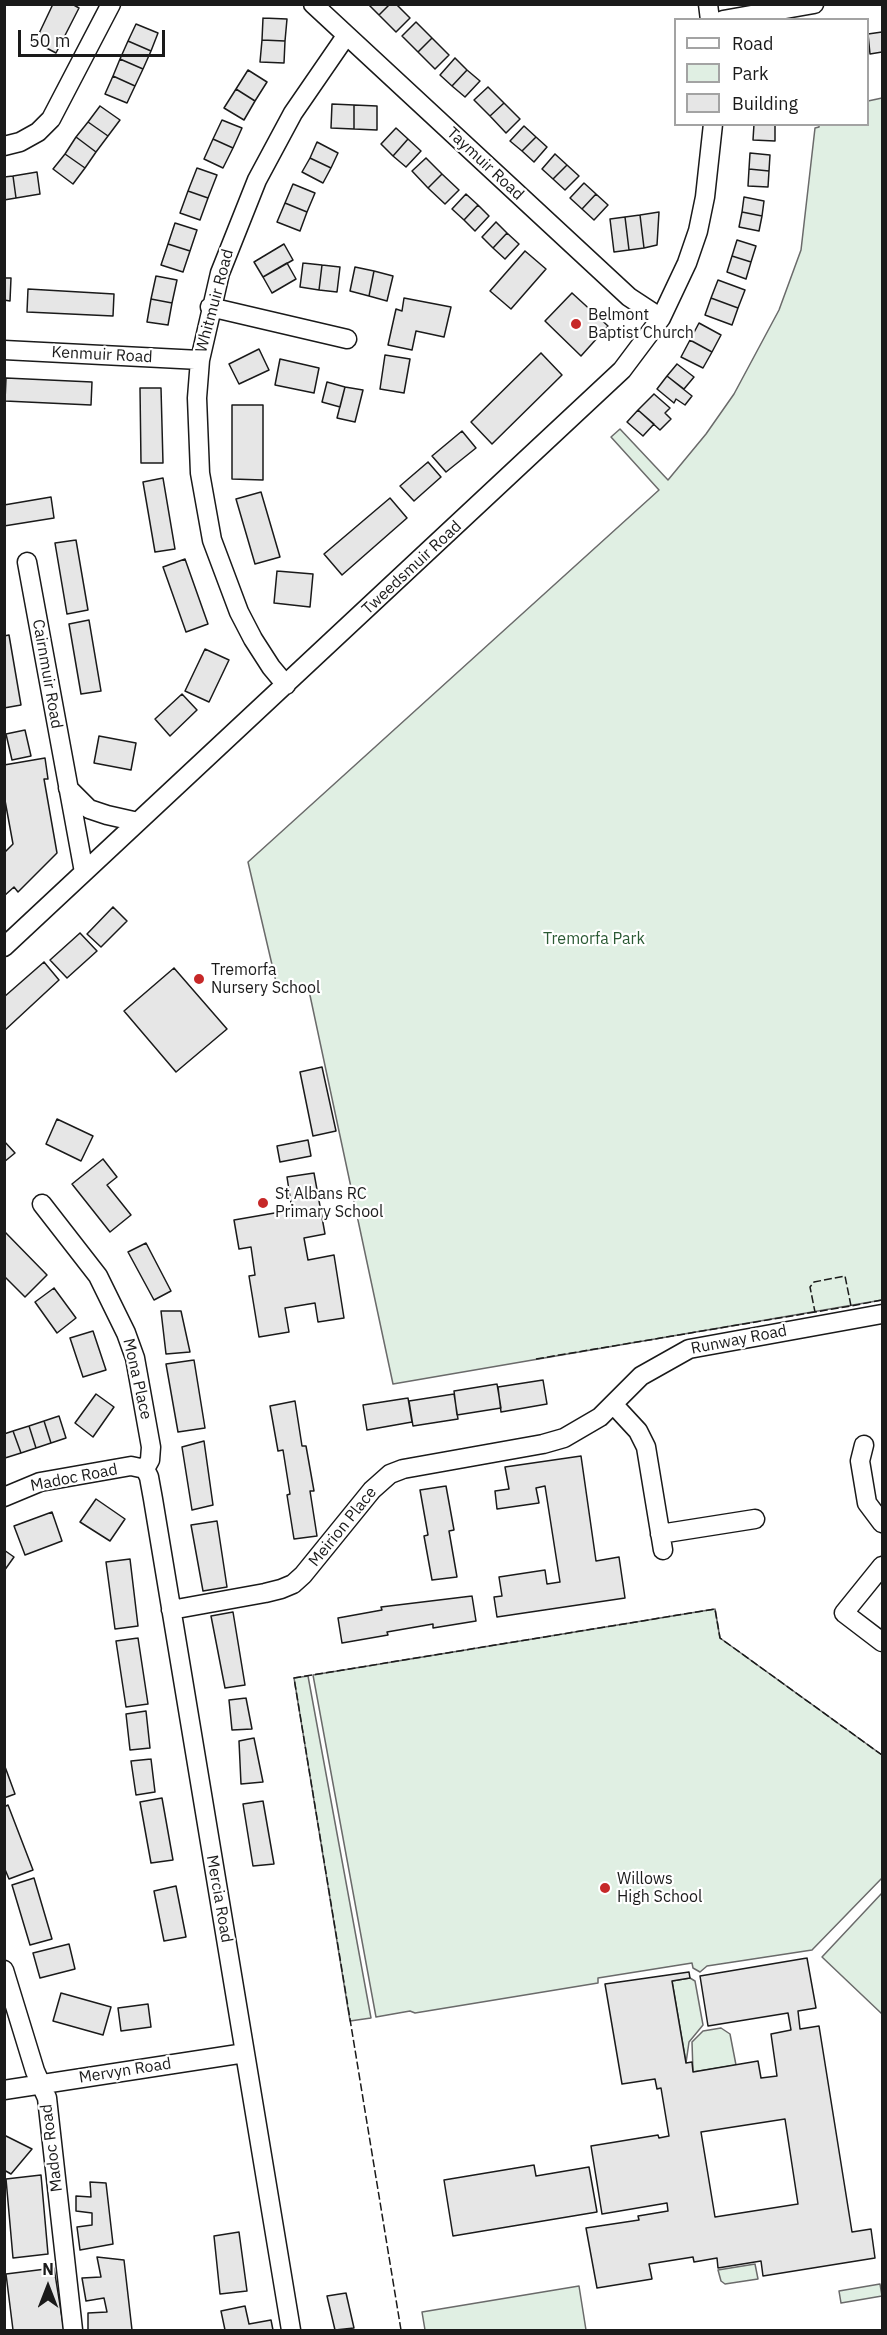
<!DOCTYPE html>
<html>
<head>
<meta charset="utf-8">
<style>
	body { margin:0 }
	#map { position:relative; width:887px; height:2335px; overflow:hidden; background:#fff; font-family:"IBM Plex Sans",sans-serif }
	canvas { display:block }
	.frame { position:absolute; inset:0; border:6px solid #1a1a1a; pointer-events:none }
	.legend { position:absolute; left:674px; top:18px; width:195px; height:108px; box-sizing:border-box; background:#fff; border:2px solid #a3a3a3; margin:0; padding:8px 10px; list-style:none; font-size:18px; color:#1a1a1a }
	.legend li { display:flex; align-items:center; gap:12px; height:30px }
	.legend b { width:30px; border:2px solid #a3a3a3 }
	.north { position:absolute; left:18px; top:2257px; width:60px; height:60px; -webkit-text-stroke:4px #fff; paint-order:stroke; rotate:0deg; font-size:16px; font-weight:700; line-height:24px; text-align:center; color:#1a1a1a }
	.north::after { content:''; display:block; margin:auto; width:21px; height:27px; background:#1a1a1a; clip-path:polygon(50% 0,100% 100%,50% 72%,0 100%) }
	.scale { position:absolute; left:18px; top:30px; width:147px; height:27px; box-sizing:border-box; border:3px solid #1a1a1a; border-top:0; padding-left:8px; font-size:18px; line-height:21px; white-space:nowrap; color:#1a1a1a; -webkit-text-stroke:4px #fff; paint-order:stroke }
</style>
</head>
<body>
<div id="map">
<canvas width="887" height="2335"></canvas>
<div class="frame"></div>
<ul class="legend">
<li><b style="height:8px;background:#fff"></b>Road</li>
<li><b style="height:16px;background:#e0efe3"></b>Park</li>
<li><b style="height:16px;background:#e6e6e6"></b>Building</li>
</ul>
<div class="north">N</div>
<div class="scale">50 m</div>
</div>
<script>
const ctx = document.querySelector('canvas').getContext('2d');
ctx.lineJoin = 'round';
function fillPath(path, color) {
  ctx.fillStyle = color;
  ctx.fill(path, 'evenodd');
}
function toPath(rows) {
  const path = new Path2D();
  for (const r of rows) {
    path.moveTo(r[0], r[1]);
    for (let i = 2; i < r.length; i += 2) path.lineTo(r[i], r[i + 1]);
  }
  return path;
}
function stroke(path, color, width, dash) {
  ctx.strokeStyle = color;
  ctx.lineWidth = width;
  ctx.lineCap = dash ? 'butt' : 'round';
  ctx.setLineDash(dash || []);
  ctx.stroke(path);
}
function write(font, color, halo, rows, align = 'center') {
  ctx.font = font + ' "IBM Plex Sans",sans-serif';
  ctx.lineWidth = 4.5;
  ctx.setLineDash([]);
  ctx.textBaseline = 'middle';
  ctx.strokeStyle = halo;
  ctx.fillStyle = color;
  for (const [text, x, y, turn = 0] of rows) {
    ctx.save();
    ctx.translate(x, y);
    ctx.rotate((+turn || 0) * Math.PI / 180);
    ctx.textAlign = isNaN(turn) ? turn : align;
    if (halo) ctx.strokeText(text, 0, 0);
    ctx.fillText(text, 0, 0);
    ctx.restore();
  }
}
const green = toPath([
	[882,98,882,1300,393,1384,308,986,277,986,248,862,659,490,611,437,620,429,668,480,706,434,734,394,779,310,801,250,815,128,819,127,819,125,868,124,868,101,882,98],
	[715,1609,720,1638,882,1755,882,1878,812,1950,707,1966,700,1972,693,1968,692,1963,598,1978,598,1983,415,2013,410,2011,376,2017,313,1675,715,1609],
	[308,1676,371,2018,350,2021,294,1678,308,1676],
	[882,1893,882,2014,822,1957,882,1893],
	[690,1978,695,1981,703,2025,689,2042,686,2063,672,1981,690,1978],
	[721,2028,730,2034,736,2065,693,2072,692,2042,703,2031,721,2028],
	[755,2264,758,2279,725,2284,721,2281,718,2270,755,2264],
	[880,2284,882,2296,841,2303,839,2291,880,2284],
	[579,2286,586,2330,425,2330,422,2312,579,2286]
]);
const building = toPath([
	[53,4,72,4,79,8,56,53,35,42,53,4],
	[368,4,390,4,379,15,368,4],
	[390,4,396,4,410,18,396,32,379,15,390,4],
	[263,18,287,19,285,41,262,40,263,18],
	[416,22,432,38,418,52,402,36,416,22],
	[136,24,158,33,151,51,128,41,136,24],
	[882,32,882,52,870,54,868,34,882,32],
	[432,38,449,55,435,69,418,52,432,38],
	[262,40,285,41,284,63,260,62,262,40],
	[128,41,151,51,143,69,120,59,128,41],
	[455,58,467,70,452,86,440,75,455,58],
	[120,59,143,69,135,86,113,76,120,59],
	[248,70,267,82,255,101,236,89,248,70],
	[467,70,480,81,465,97,452,86,467,70],
	[113,76,135,86,127,103,105,94,113,76],
	[488,87,504,103,490,116,474,100,488,87],
	[236,89,255,101,244,120,224,108,236,89],
	[504,103,520,119,506,133,490,116,504,103],
	[332,104,354,105,354,129,331,128,332,104],
	[354,105,377,106,377,130,354,129,354,105],
	[100,106,120,120,108,136,88,122,100,106],
	[222,120,242,128,233,148,213,139,222,120],
	[88,122,108,136,96,152,76,137,88,122],
	[754,124,775,125,775,141,753,140,754,124],
	[524,126,536,137,522,151,510,141,524,126],
	[396,128,408,139,393,156,381,144,396,128],
	[76,137,96,152,85,168,65,154,76,137],
	[536,137,547,147,534,162,522,151,536,137],
	[213,139,233,148,223,168,204,159,213,139],
	[408,139,421,151,406,167,393,156,408,139],
	[317,142,338,153,331,168,310,158,317,142],
	[750,153,770,155,769,171,749,169,750,153],
	[65,154,85,168,73,184,53,169,65,154],
	[555,154,567,165,553,179,542,169,555,154],
	[310,158,331,168,323,183,302,172,310,158],
	[426,158,442,174,428,188,412,171,426,158],
	[567,165,579,176,565,190,553,179,567,165],
	[197,168,217,175,208,198,188,191,197,168],
	[749,169,769,171,768,187,748,186,749,169],
	[37,172,40,194,16,198,13,176,37,172],
	[442,174,459,190,445,204,428,188,442,174],
	[13,176,16,198,4,200,4,177,13,176],
	[584,183,596,194,582,209,570,198,584,183],
	[293,184,315,193,307,212,285,203,293,184],
	[188,191,208,198,200,220,180,213,188,191],
	[466,194,478,205,464,220,452,209,466,194],
	[596,194,608,205,594,220,582,209,596,194],
	[744,197,764,201,762,216,742,212,744,197],
	[285,203,307,212,300,231,277,222,285,203],
	[478,205,489,216,475,231,464,220,478,205],
	[659,212,657,245,644,248,640,215,659,212],
	[742,212,762,216,759,231,739,227,742,212],
	[640,215,644,248,629,250,625,217,640,215],
	[625,217,629,250,614,252,610,219,625,217],
	[496,222,507,233,493,248,482,237,496,222],
	[175,223,197,230,190,251,168,244,175,223],
	[507,233,519,244,505,259,493,248,507,233],
	[737,240,756,246,751,262,732,256,737,240],
	[168,244,190,251,183,272,161,265,168,244],
	[284,244,293,260,263,277,254,262,284,244],
	[525,251,546,269,511,309,490,291,525,251],
	[732,256,751,262,746,279,727,272,732,256],
	[287,263,296,279,272,293,263,277,287,263],
	[303,263,322,265,319,290,300,287,303,263],
	[322,265,340,267,337,292,319,290,322,265],
	[355,267,374,271,369,296,350,291,355,267],
	[374,271,393,276,387,301,369,296,374,271],
	[156,276,177,280,172,303,151,299,156,276],
	[4,278,11,278,10,301,4,300,4,278],
	[718,280,745,290,738,308,711,298,718,280],
	[28,289,114,294,113,316,27,312,28,289],
	[572,293,608,326,581,356,545,321,572,293],
	[404,298,451,307,444,337,416,331,412,350,388,345,396,309,402,311,404,298],
	[711,298,738,308,732,325,705,315,711,298],
	[151,299,172,303,168,325,147,322,151,299],
	[699,323,721,335,712,352,690,340,699,323],
	[690,340,712,352,703,368,681,357,690,340],
	[259,349,269,370,239,384,229,364,259,349],
	[541,353,562,375,492,444,471,422,541,353],
	[385,355,410,359,404,393,380,389,385,355],
	[280,359,319,368,314,393,275,385,280,359],
	[677,364,694,377,684,389,667,376,677,364],
	[667,376,692,396,685,405,676,399,674,403,657,389,667,376],
	[6,378,92,382,91,405,5,401,6,378],
	[327,382,345,387,340,407,322,402,327,382],
	[345,387,363,390,355,422,337,418,345,387],
	[140,388,161,388,163,463,141,463,140,388],
	[654,394,670,408,665,413,671,419,660,430,638,410,654,394],
	[232,405,263,405,263,480,232,479,232,405],
	[638,410,654,424,643,436,627,422,638,410],
	[462,431,476,448,446,472,432,456,462,431],
	[428,462,441,477,414,501,400,486,428,462],
	[163,478,175,549,155,552,143,482,163,478],
	[261,492,280,557,255,564,236,499,261,492],
	[51,497,54,518,4,526,4,505,51,497],
	[390,498,407,518,342,575,324,554,390,498],
	[76,540,88,610,67,614,55,543,76,540],
	[185,559,208,624,186,632,163,567,185,559],
	[277,571,313,574,310,607,274,603,277,571],
	[89,620,101,691,81,694,69,624,89,620],
	[9,635,21,705,4,708,4,636,9,635],
	[205,649,229,660,209,702,185,691,205,649],
	[182,694,197,710,170,736,155,719,182,694],
	[25,730,31,756,12,760,6,734,25,730],
	[99,736,136,743,131,770,94,763,99,736],
	[45,758,48,779,44,779,57,853,18,892,14,887,4,896,4,853,13,844,4,795,4,765,45,758],
	[113,907,127,921,101,947,87,934,113,907],
	[80,933,97,951,67,978,50,960,80,933],
	[44,962,59,980,4,1031,4,997,44,962],
	[174,968,227,1029,176,1072,124,1011,174,968],
	[322,1067,336,1131,313,1136,300,1072,322,1067],
	[57,1119,93,1136,81,1161,46,1144,57,1119],
	[308,1140,311,1156,280,1162,277,1146,308,1140],
	[4,1141,15,1153,4,1162,4,1141],
	[103,1159,117,1177,107,1185,131,1215,110,1232,72,1184,103,1159],
	[314,1173,325,1234,304,1238,308,1260,334,1255,344,1318,318,1322,315,1303,285,1308,289,1332,259,1337,249,1276,255,1275,251,1247,239,1249,234,1220,292,1210,287,1177,314,1173],
	[4,1231,47,1275,25,1297,4,1276,4,1231],
	[146,1243,171,1291,154,1300,128,1252,146,1243],
	[54,1288,76,1318,57,1333,35,1302,54,1288],
	[161,1311,181,1311,190,1352,166,1354,161,1311],
	[93,1331,106,1370,83,1377,70,1338,93,1331],
	[194,1360,205,1428,178,1432,166,1364,194,1360],
	[543,1380,547,1404,501,1412,498,1387,543,1380],
	[497,1384,501,1408,457,1415,454,1391,497,1384],
	[96,1394,114,1407,93,1437,75,1423,96,1394],
	[454,1394,458,1419,413,1426,409,1401,454,1394],
	[408,1398,412,1422,367,1430,363,1405,408,1398],
	[295,1401,302,1446,306,1446,314,1491,310,1491,317,1536,294,1539,287,1495,290,1494,283,1450,278,1451,270,1406,295,1401],
	[59,1416,66,1438,51,1443,44,1421,59,1416],
	[44,1421,51,1443,36,1448,29,1426,44,1421],
	[29,1426,36,1448,21,1453,13,1431,29,1426],
	[13,1431,21,1453,5,1458,4,1434,13,1431],
	[204,1441,213,1505,192,1510,182,1447,204,1441],
	[581,1456,596,1561,619,1557,625,1598,497,1617,494,1597,502,1596,499,1577,545,1570,547,1584,560,1582,545,1486,536,1488,539,1503,497,1509,495,1491,509,1489,505,1467,581,1456],
	[446,1486,454,1530,449,1531,457,1577,432,1580,424,1536,428,1535,420,1490,446,1486],
	[96,1499,125,1519,110,1541,80,1522,96,1499],
	[52,1512,62,1541,25,1555,14,1526,52,1512],
	[217,1521,227,1587,203,1591,191,1525,217,1521],
	[4,1550,14,1557,4,1571,4,1550],
	[130,1559,138,1626,115,1629,106,1562,130,1559],
	[472,1596,476,1621,433,1628,433,1624,387,1632,388,1635,342,1643,338,1618,382,1610,381,1607,472,1596],
	[233,1612,245,1685,225,1688,211,1616,233,1612],
	[138,1638,148,1704,126,1707,116,1641,138,1638],
	[246,1698,252,1729,232,1730,229,1700,246,1698],
	[146,1711,150,1748,130,1750,126,1714,146,1711],
	[254,1738,263,1782,241,1784,239,1741,254,1738],
	[151,1759,155,1792,136,1795,131,1761,151,1759],
	[4,1764,15,1794,4,1798,4,1764],
	[162,1798,173,1860,151,1863,140,1802,162,1798],
	[263,1801,274,1864,253,1866,243,1804,263,1801],
	[8,1805,33,1870,9,1879,4,1867,4,1807,8,1805],
	[34,1878,52,1939,30,1945,12,1885,34,1878],
	[176,1886,186,1937,164,1941,154,1891,176,1886],
	[69,1944,75,1969,40,1978,33,1953,69,1944],
	[807,1958,816,2008,798,2011,800,2029,819,2026,852,2232,871,2229,875,2258,763,2276,761,2261,718,2268,717,2258,694,2262,693,2257,649,2264,652,2279,597,2288,586,2228,639,2220,638,2216,668,2211,667,2203,602,2214,591,2146,658,2135,659,2138,669,2136,661,2088,657,2089,655,2079,622,2084,605,1984,689,1972,690,1978,672,1981,686,2063,692,2062,693,2072,758,2061,761,2078,777,2076,771,2034,791,2030,788,2013,708,2026,700,1976,807,1958],
	[785,2119,798,2204,715,2217,701,2132,785,2119],
	[61,1993,111,2007,103,2035,53,2021,61,1993],
	[148,2004,151,2027,121,2031,118,2008,148,2004],
	[4,2135,32,2149,11,2174,4,2170,4,2135],
	[534,2165,536,2176,589,2167,597,2212,453,2236,444,2180,534,2165],
	[41,2175,48,2254,13,2258,6,2179,41,2175],
	[90,2182,106,2183,113,2244,80,2250,77,2227,92,2225,92,2213,76,2211,76,2196,91,2197,90,2182],
	[239,2232,247,2291,220,2294,214,2236,239,2232],
	[97,2257,124,2260,132,2330,88,2330,88,2313,107,2312,104,2298,86,2301,82,2278,101,2277,97,2257],
	[54,2268,64,2330,13,2330,6,2274,54,2268],
	[346,2293,354,2328,335,2330,327,2296,346,2293],
	[245,2306,249,2324,271,2320,273,2330,225,2330,221,2311,245,2306]
]);
const street = toPath([
	[313,4,629,297,661,318],
	[708,4,710,20],
	[723,20,814,4],
	[4,146,20,142,38,132,51,119,111,4],
	[210,307,347,339],
	[4,350,200,360],
	[27,562,84,872],
	[286,685,271,667,253,639,239,612,212,540,200,473,197,398,200,360,220,273,257,180,293,113,346,36],
	[68,788,89,809,107,815,138,822],
	[4,947,622,370,661,318,687,263,698,231,705,197,713,124],
	[42,1204,98,1276,126,1333,135,1358,151,1447,150,1460,145,1469],
	[613,1404,638,1431,646,1447,663,1550],
	[864,1445,860,1461,867,1503,882,1523],
	[145,1469,149,1477,153,1499,291,2330],
	[4,1497,40,1482,131,1466,145,1469],
	[660,1534,755,1519],
	[882,1566,844,1613,882,1642],
	[171,1610,265,1593,281,1589,293,1584,303,1575,372,1490,390,1474,403,1469,543,1444,564,1438,600,1417,641,1376,689,1349,882,1314],
	[4,1970,35,2071,47,2098,73,2330],
	[4,2090,245,2053]
]);
const fence = toPath([
	[851,1306,845,1276,814,1282,810,1287,815,1312,851,1306,882,1300],
	[536,1359,815,1312],
	[401,2330,294,1678,715,1609,720,1638,882,1755]
]);
const markers = [
	[576,324,6,"#c62828"],
	[199,979,6,"#c62828"],
	[263,1203,6,"#c62828"],
	[605,1888,6,"#c62828"]
];
const streetNames = [
	["Taymuir Road",485,164,43],
	["Whitmuir Road",215,301,-75],
	["Kenmuir Road",102,355,3],
	["Tweedsmuir Road",412,568,-43],
	["Cairnmuir Road",47,674,80],
	["Runway Road",739,1340,-11],
	["Mona Place",137,1379,77],
	["Madoc Road",74,1478,-11],
	["Meirion Place",343,1527,-51],
	["Mercia Road",219,1899,80],
	["Mervyn Road",125,2071,-9],
	["Madoc Road",52,2148,-97]
];
const poiNames = [
	["Belmont",588,315],
	["Baptist Church",588,333],
	["Tremorfa",211,970],
	["Nursery School",211,988],
	["St Albans RC",275,1194],
	["Primary School",275,1212],
	["Willows",617,1879],
	["High School",617,1897]
];
const parkNames = [
	["Tremorfa Park",594,939]
];
fillPath(green, '#e0efe3');
stroke(green, '#6a6a6a', 1.5);
fillPath(building, '#e6e6e6');
stroke(building, '#1a1a1a', 1.5);
stroke(street, '#1a1a1a', 21);
stroke(street, '#fff', 18);
stroke(fence, '#1a1a1a', 1.5, [8, 3]);
for (const [x, y, r, color] of markers) {
  const dot = new Path2D();
  dot.arc(x, y, r, 0, 2 * Math.PI);
  ctx.fillStyle = color;
  ctx.fill(dot);
  stroke(dot, '#fff', 2);
}
write('16px', '#1a1a1a', '#fff', streetNames);
write('16px', '#1a1a1a', '#fff', poiNames, 'left');
write('16px', '#2b5a34', '#fff', parkNames);
</script>
</body>
</html>
